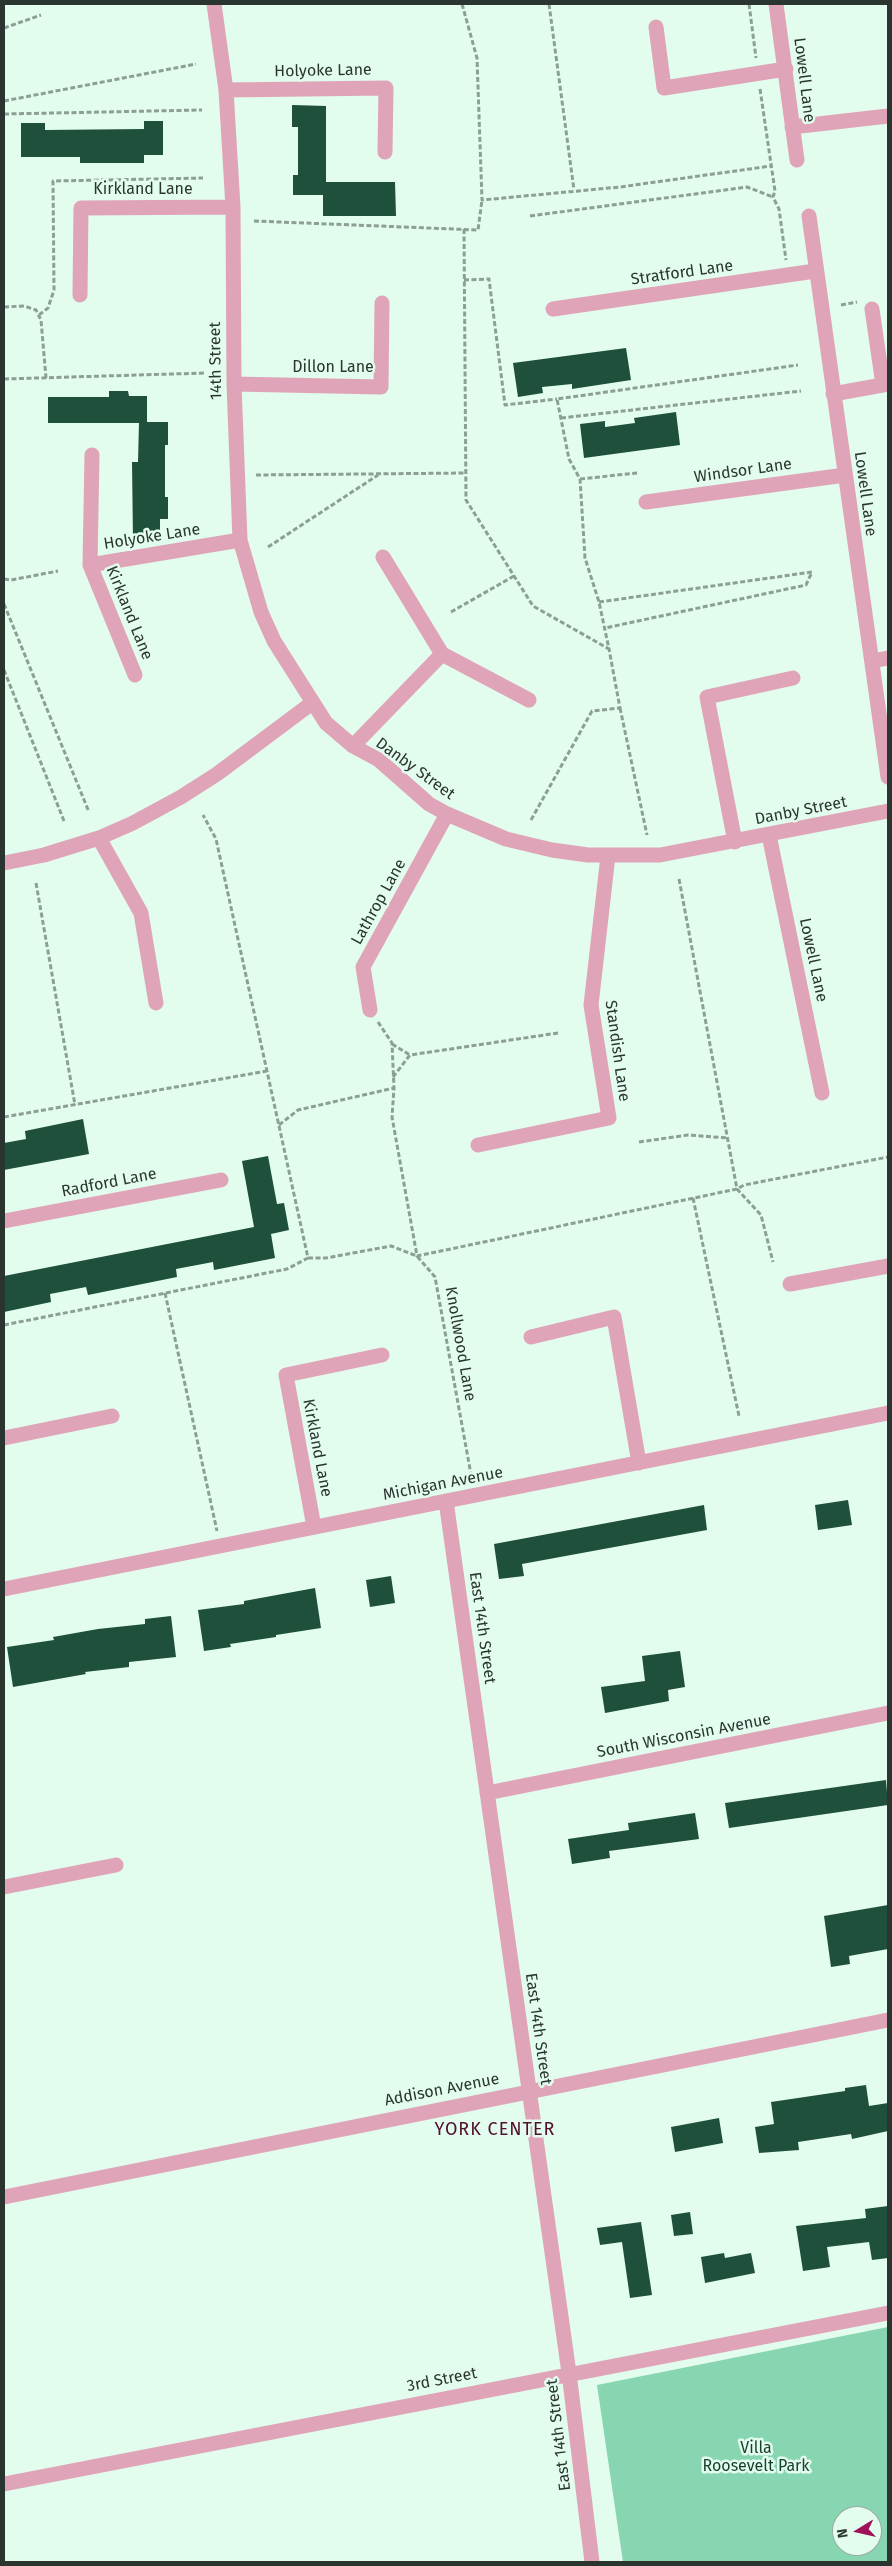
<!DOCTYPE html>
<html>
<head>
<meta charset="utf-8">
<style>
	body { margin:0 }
	#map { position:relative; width:892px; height:2566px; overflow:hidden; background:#e2fcee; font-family:"Fira Sans",sans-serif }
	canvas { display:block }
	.frame { position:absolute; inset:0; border:5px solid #2b3530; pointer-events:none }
	.north { position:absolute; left:832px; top:2506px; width:50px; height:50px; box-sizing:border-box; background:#e2fcee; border:1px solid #99aca2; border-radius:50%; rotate:261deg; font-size:14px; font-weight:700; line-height:20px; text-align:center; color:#2b3530 }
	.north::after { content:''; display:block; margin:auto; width:18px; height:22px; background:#a0115a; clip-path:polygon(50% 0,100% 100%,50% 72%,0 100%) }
</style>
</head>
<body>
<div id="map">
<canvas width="892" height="2566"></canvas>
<div class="frame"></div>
<div class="north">N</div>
</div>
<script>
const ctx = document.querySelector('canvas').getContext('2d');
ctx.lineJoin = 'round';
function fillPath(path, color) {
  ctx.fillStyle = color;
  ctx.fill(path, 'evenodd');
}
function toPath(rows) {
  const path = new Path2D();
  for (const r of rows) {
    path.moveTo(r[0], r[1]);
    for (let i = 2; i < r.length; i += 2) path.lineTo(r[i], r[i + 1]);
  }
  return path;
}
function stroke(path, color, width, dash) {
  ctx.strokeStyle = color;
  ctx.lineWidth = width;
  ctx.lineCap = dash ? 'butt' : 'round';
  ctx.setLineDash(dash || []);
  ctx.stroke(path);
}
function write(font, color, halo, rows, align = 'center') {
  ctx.font = font + ' "Fira Sans",sans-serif';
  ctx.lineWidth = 5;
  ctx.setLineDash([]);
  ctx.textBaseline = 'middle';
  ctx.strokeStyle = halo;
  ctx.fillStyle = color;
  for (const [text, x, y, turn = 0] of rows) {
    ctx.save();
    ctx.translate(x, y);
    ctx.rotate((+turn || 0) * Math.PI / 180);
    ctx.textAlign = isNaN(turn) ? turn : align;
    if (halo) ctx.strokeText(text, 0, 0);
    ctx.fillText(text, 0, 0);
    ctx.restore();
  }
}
const green = toPath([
	[888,2327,888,2562,623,2562,597,2385],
	[842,2516,872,2516,872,2546,842,2546]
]);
const building = toPath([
	[292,105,326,106,326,182,395,182,396,216,323,216,323,195,293,195,293,175,298,175,298,127,292,127],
	[144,121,163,121,163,155,144,155,144,163,80,163,80,157,21,157,21,123,45,123,45,130,144,129],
	[626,348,631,380,572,389,572,384,542,387,543,393,518,397,513,363],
	[109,391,128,391,129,396,147,396,147,422,168,422,168,445,165,445,165,497,168,497,168,519,160,519,160,541,133,541,132,462,138,462,139,423,48,423,48,397,109,397],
	[676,412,680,445,584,458,580,424,605,421,605,427,635,423,634,418],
	[83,1119,89,1154,4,1170,4,1143,26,1139,25,1131],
	[268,1156,277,1204,284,1203,289,1230,271,1234,275,1258,214,1270,213,1262,176,1269,177,1277,88,1295,86,1287,50,1294,51,1302,4,1312,4,1276,254,1227,242,1161],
	[848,1500,852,1525,818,1530,815,1505],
	[704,1505,707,1530,522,1564,524,1576,499,1579,494,1544],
	[391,1576,395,1603,370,1607,366,1580],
	[315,1588,321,1628,276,1635,276,1637,230,1644,231,1647,204,1651,198,1610,244,1604,244,1601],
	[171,1616,176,1657,129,1662,129,1667,85,1672,86,1674,13,1687,7,1647,54,1640,53,1637,98,1629,145,1624,145,1619],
	[680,1651,685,1687,668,1690,669,1701,605,1713,601,1687,645,1681,642,1656],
	[886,1780,888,1805,729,1828,725,1803],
	[695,1813,699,1839,609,1851,610,1858,572,1864,568,1839,629,1830,628,1823],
	[888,1905,888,1949,849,1956,850,1964,831,1967,824,1916],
	[866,2085,869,2106,888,2103,888,2131,852,2139,851,2134,798,2142,799,2150,759,2153,755,2127,774,2124,771,2102,845,2091,845,2088],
	[719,2118,723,2143,675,2152,671,2127],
	[888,2206,888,2258,872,2260,869,2242,827,2247,830,2267,803,2271,796,2226,866,2218,865,2209],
	[690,2212,693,2234,674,2236,671,2215],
	[641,2222,652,2295,630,2298,622,2242,600,2245,597,2228],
	[724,2253,725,2258,751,2253,755,2273,705,2283,701,2257]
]);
const path = toPath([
	[462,4,477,58,482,200,620,187,771,166],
	[549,4,574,190],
	[749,4,756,58],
	[4,28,41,15],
	[760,89,775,191,773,197,779,209,786,260],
	[4,101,196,64],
	[4,114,202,110],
	[530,216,747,187,773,197],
	[254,221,478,230,482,200],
	[464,229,466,500,533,606,609,649,599,602,585,558,580,479,569,459,557,399,798,365],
	[464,280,489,279,505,405,557,399],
	[841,305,857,302],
	[4,307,24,306,36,310,41,320,46,378],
	[39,315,48,308,54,290,53,181,203,178],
	[4,379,205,373],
	[561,418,801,391],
	[256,475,466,473],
	[580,479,637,473],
	[268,547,378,475],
	[4,579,11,580,58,571],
	[599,602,812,572,806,585,605,628],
	[4,604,89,812],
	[451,612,514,576],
	[4,670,64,821],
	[620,708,647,835],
	[531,820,592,711,620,708,609,649],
	[679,879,737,1189,761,1215,773,1262],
	[36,883,75,1105],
	[378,1022,392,1043,394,1088],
	[392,1044,410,1055],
	[393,1077,410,1055,558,1033],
	[4,1117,267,1071],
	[279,1125,298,1110,394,1088,392,1117,417,1256,737,1189,744,1185,888,1157],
	[639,1142,688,1135,728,1138],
	[693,1198,739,1416],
	[308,1258,326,1258,391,1246,417,1256,435,1277,472,1480],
	[165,1293,217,1531],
	[4,1325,287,1269,308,1258,216,839,203,815]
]);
const minor = toPath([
	[214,4,226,90,233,207,234,384,240,540,261,612,274,641,326,723,353,746,379,760,429,804,447,814,506,839,552,850,588,855,660,855,888,811],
	[776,4,797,160],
	[656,27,664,88,786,69],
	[226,90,386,88,385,152],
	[792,127,888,116],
	[809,216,888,777],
	[80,295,81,208,233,207],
	[553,309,815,271],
	[872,309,883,385],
	[234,384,381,387,382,303],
	[833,394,888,384],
	[92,455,90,565,135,675],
	[646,502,845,475],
	[383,557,442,654,529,700],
	[90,565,240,540],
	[872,661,888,658],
	[353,746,442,654],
	[769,835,822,1093],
	[99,838,141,913,156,1003],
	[735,842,707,697,793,678],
	[4,863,44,855,99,838,133,823,181,797,217,774,312,703],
	[370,1010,363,967,447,814],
	[478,1145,609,1118,591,1005,608,856],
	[4,1221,221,1180],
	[790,1284,888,1266],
	[531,1337,614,1317,639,1463],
	[4,1438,112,1416],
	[446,1501,569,2373,592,2562],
	[314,1527,286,1375,382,1355],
	[4,1589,888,1413],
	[487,1793,888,1713],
	[4,1887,116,1865],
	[4,2197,888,2020],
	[4,2484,888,2313]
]);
const streetNames = [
	["Holyoke Lane",323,71,-1],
	["Lowell Lane",804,80,83],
	["Kirkland Lane",143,190],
	["Stratford Lane",682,273,-8],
	["14th Street",216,361,-91],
	["Dillon Lane",333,368],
	["Windsor Lane",743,471,-8],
	["Lowell Lane",865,494,82],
	["Holyoke Lane",152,537,-9],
	["Kirkland Lane",129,613,68],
	["Danby Street",415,769,36],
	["Danby Street",801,811,-11],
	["Lathrop Lane",379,902,-61],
	["Lowell Lane",813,960,78],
	["Standish Lane",617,1051,82],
	["Radford Lane",109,1183,-11],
	["Knollwood Lane",460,1344,80],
	["Kirkland Lane",317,1448,79],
	["Michigan Avenue",443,1484,-11],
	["East 14th Street",482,1628,82],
	["South Wisconsin Avenue",684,1736,-11],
	["East 14th Street",538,2029,82],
	["Addison Avenue",442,2090,-11],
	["3rd Street",442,2380,-11],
	["East 14th Street",559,2435,-97]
];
const parkNames = [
	["Villa",756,2449],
	["Roosevelt Park",756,2467]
];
const neighbourhoodNames = [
	["YORK CENTER",495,2130]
];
fillPath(green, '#88d6b1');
fillPath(building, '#1e503b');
stroke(path, '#8c9f95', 3, [5, 2.5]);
stroke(minor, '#e0a4b8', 15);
write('16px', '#2b3530', '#e2fcee', streetNames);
write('16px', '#153e2d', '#e2fcee', parkNames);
ctx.letterSpacing = '1px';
write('18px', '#52102e', '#e2fcee', neighbourhoodNames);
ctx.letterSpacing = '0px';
</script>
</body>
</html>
